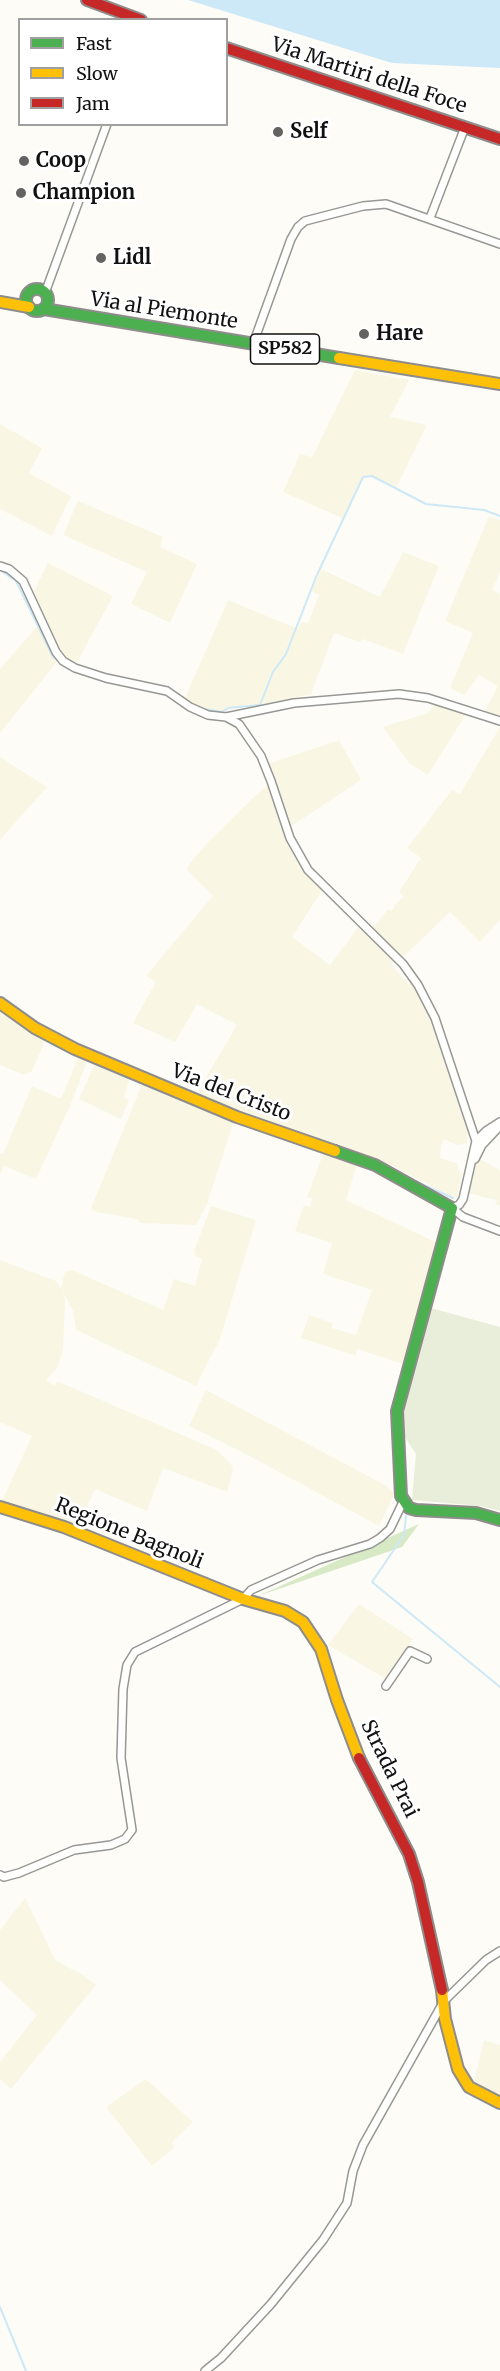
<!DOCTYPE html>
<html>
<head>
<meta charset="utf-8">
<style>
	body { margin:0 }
	#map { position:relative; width:500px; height:2371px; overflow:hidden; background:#fdfcf7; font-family:Merriweather,serif }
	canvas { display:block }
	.legend { position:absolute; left:18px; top:18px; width:210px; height:108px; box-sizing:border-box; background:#fff; border:2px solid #a0a0a0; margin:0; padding:8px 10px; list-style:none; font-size:18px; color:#111 }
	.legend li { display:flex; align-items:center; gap:12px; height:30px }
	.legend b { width:30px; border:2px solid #a0a0a0 }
</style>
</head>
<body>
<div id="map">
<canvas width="500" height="2371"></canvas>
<ul class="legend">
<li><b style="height:8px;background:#4caf50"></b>Fast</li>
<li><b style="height:8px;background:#ffc107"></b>Slow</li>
<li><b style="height:8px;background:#c62828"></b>Jam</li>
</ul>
</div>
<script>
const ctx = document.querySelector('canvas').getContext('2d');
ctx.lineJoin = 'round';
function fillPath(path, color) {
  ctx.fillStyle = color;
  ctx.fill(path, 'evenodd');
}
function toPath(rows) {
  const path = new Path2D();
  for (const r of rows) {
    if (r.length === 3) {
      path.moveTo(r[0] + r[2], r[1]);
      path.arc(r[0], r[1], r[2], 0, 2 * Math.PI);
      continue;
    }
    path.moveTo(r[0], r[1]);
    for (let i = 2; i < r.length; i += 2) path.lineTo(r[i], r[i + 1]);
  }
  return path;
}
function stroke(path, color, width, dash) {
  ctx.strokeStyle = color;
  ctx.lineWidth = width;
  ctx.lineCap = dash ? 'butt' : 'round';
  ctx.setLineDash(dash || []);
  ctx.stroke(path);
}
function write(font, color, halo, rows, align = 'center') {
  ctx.font = font + ' Merriweather,serif';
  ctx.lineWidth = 6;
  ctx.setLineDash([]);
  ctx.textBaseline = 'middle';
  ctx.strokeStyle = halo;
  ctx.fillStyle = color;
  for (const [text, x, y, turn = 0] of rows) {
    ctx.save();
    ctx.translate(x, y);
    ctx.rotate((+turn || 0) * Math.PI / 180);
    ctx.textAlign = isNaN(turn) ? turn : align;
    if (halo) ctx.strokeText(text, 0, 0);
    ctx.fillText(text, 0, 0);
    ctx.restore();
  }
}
const farmland = toPath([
	[355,370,409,380,390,417,427,425,396,488,367,476,363,478,344,519,283,492,300,454,312,457],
	[0,424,42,448,29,473,71,496,52,536,0,509],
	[78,501,163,537,160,547,197,564,170,623,131,604,147,572,63,535],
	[489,516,500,520,500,572,492,590,500,594,500,719,484,713,498,686,479,675,465,695,450,688,473,633,445,621],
	[403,552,439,566,403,654,363,639,360,642,334,633,311,694,276,702,233,708,221,713,198,707,185,698,228,600,298,629,302,622,308,623,319,595,311,591,321,569,380,597],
	[48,563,113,596,75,666,66,658,56,646,41,613,34,591],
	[39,624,57,659,56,663,0,733,0,669],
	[434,704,466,714,428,775,409,763,383,727,425,714,429,712],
	[500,727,500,920,480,942,450,912,401,959,373,928,388,909,391,911,395,907,393,906,404,897,399,892,421,858,407,848,452,790,460,794],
	[339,740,361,780,290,827,267,764],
	[0,757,47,787,0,840],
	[267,786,272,789,292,850,298,861,323,889,292,937,330,965,360,925,395,959,391,965,409,984,412,981,421,994,440,1039,463,1111,468,1135,467,1143,464,1144,457,1145,444,1139,441,1145,440,1158,456,1163,462,1175,456,1199,393,1166,199,1095,199,1089,237,1025,197,1004,175,1042,133,1023,156,982,146,976,213,896,187,870,188,866,207,843,255,796],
	[0,1009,46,1039,32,1071,23,1075,0,1065],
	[79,1055,88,1059,70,1106,36,1179,4,1166,0,1176,0,1153,3,1154,32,1086,61,1099],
	[96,1062,130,1077,124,1097,129,1100,121,1119,79,1099],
	[143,1082,234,1121,207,1204,196,1225,140,1223,136,1219,92,1211,91,1208],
	[324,1152,357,1164,346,1200,438,1243,403,1364,357,1349,356,1356,301,1338,309,1315,333,1323,332,1328,356,1335,372,1290,323,1274,332,1243,295,1231,304,1205,310,1207,312,1199,307,1197],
	[478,1158,500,1170,500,1206,495,1204,496,1200,468,1193],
	[211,1206,256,1220,220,1339,196,1386,76,1330,73,1311,63,1292,65,1301,63,1350,57,1368,46,1380,55,1386,57,1381,217,1450,231,1464,233,1469,227,1492,163,1468,147,1511,95,1489,77,1529,4,1503,2,1501,32,1436,0,1422,0,1260,56,1281,61,1288,65,1272,72,1270,163,1310,174,1279,195,1286,202,1259,196,1256,194,1251],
	[206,1390,385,1485,393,1492,393,1497,379,1526,244,1453,189,1426],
	[359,1604,413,1639,386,1679,328,1645],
	[25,1898,56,1961,83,1975,96,1985,11,2089,0,2079,0,2062,37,2015,0,1980,0,1930],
	[484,2040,500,2045,500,2100,473,2086],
	[146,2079,193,2122,172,2142,174,2148,152,2166,106,2107]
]);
const forest = toPath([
	[419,1524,402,1547,258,1596]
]);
const cemetery = toPath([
	[431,1308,500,1327,500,1511,481,1506,412,1500,416,1454,405,1437,402,1411]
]);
const water = toPath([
	[188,0,500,0,500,68,392,63]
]);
const stream = toPath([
	[0,570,16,581,53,657,67,667],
	[199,708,222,712,228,708,260,705,273,672,286,654,316,577,363,477,372,476,426,504,484,510,500,516],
	[31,1019,41,1025],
	[406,1177,453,1198],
	[406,1516,404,1535,372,1582,500,1687],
	[0,2307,26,2371]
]);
const street = toPath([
	[430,218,465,127],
	[45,293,107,124],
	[253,344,291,239,298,227,305,221,363,206,386,204,500,244],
	[0,566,9,569,23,581,56,652,63,661,75,668,106,678,167,691,190,707,208,715,226,717,294,703,399,694,428,698,500,721],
	[226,717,239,724,261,756,271,781,290,838,308,870,403,964,418,985,435,1018,476,1141],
	[500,1122,486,1131,476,1141,463,1199,459,1205,452,1208,463,1217,500,1231],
	[475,1159,482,1145,500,1126],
	[386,1686,410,1651,427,1659],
	[0,1875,4,1877,19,1873,74,1850,111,1845,125,1839,132,1830,121,1758,123,1689,127,1665,135,1652,243,1599,251,1590,318,1560,370,1544,380,1538,390,1529,403,1502],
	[205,2371,221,2358,271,2304,323,2240,347,2203,353,2171,363,2145,444,2001,486,1960,500,1951]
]);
const fast = toPath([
	[37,300,11],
	[44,309,339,358],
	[335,1151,375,1165,452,1208,397,1411,401,1496,409,1508,416,1510,476,1513,500,1520]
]);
const slow = toPath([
	[0,302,29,307],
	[339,358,500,384],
	[0,1003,35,1028,75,1049,237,1117,335,1151],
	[0,1507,64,1527,243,1599,285,1611,303,1622,321,1649,337,1700,359,1758],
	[442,1990,445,2019,458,2069,469,2087,500,2103]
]);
const jam = toPath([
	[87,0,141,20],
	[226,48,500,139],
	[359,1758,409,1854,418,1882,442,1990]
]);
const markers = [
	[278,132,6,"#646362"],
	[24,161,6,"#646362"],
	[21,193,6,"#646362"],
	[101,258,6,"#646362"],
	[364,334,6,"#646362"]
];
const shields = [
	[285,349,69]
];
const shieldNames = [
	["SP582",285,349]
];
const streetNames = [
	["Via Martiri della Foce",369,76,18],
	["Via al Piemonte",164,311,9],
	["Via del Cristo",231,1093,21],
	["Regione Bagnoli",129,1534,22],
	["Strada Prai",389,1769,64]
];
const poiNames = [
	["Self",290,132],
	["Coop",36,161],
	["Champion",33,193],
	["Lidl",113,258],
	["Hare",376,334]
];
fillPath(farmland, '#f9f7e4');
fillPath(forest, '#d8eac5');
fillPath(cemetery, '#e9eedb');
fillPath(water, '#cde8f7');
stroke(stream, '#cde8f7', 2);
stroke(street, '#979795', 10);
stroke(fast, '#8e8d8b', 14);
stroke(slow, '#8e8d8b', 14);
stroke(jam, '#8e8d8b', 14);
stroke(street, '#fffffe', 7);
stroke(fast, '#4caf50', 10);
stroke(slow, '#ffc107', 10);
stroke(jam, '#c62828', 10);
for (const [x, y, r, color] of markers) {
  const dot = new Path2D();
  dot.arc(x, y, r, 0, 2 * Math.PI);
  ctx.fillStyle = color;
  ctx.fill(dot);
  stroke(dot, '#fff', 2);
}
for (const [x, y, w] of shields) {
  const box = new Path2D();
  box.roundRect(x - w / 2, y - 15, w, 30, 4.5);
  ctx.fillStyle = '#fff';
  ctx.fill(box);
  stroke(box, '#111', 1.5);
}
write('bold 18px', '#111', null, shieldNames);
write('20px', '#111', '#fff', streetNames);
write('bold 20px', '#111', '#fff', poiNames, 'left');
</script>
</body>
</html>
